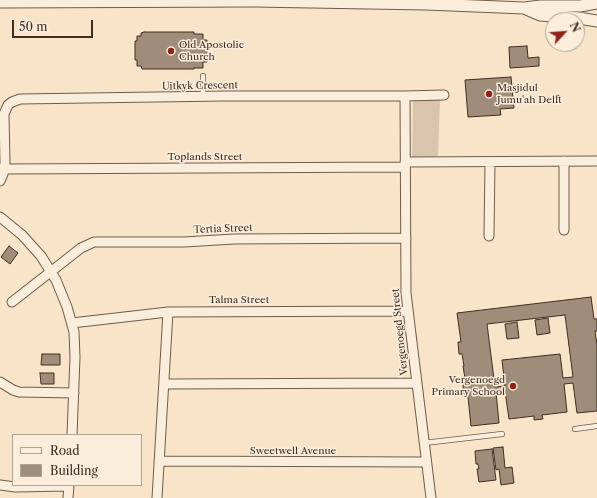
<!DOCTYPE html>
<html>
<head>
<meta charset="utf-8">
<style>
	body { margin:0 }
	#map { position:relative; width:597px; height:498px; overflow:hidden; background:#f8e4c9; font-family:"Libre Caslon Text",serif }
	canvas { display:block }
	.legend { position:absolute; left:12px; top:434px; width:130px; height:52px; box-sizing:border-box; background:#faeddc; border:1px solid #b0a192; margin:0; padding:5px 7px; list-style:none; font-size:12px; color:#402e22 }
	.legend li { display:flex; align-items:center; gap:8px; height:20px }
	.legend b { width:20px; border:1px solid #b0a192 }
	.north { position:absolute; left:545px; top:12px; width:40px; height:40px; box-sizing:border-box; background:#faeddc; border:1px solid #b0a192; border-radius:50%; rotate:64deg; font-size:11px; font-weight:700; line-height:16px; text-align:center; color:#402e22 }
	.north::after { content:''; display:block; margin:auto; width:14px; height:18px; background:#8f2418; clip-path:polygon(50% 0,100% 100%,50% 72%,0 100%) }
	.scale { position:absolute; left:12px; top:20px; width:81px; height:18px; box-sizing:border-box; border:2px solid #402e22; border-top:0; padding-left:5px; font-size:12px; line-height:14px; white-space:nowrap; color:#402e22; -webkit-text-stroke:3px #faeddc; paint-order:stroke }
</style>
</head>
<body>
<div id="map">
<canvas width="597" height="498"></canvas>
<ul class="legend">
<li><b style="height:5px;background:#faeddc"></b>Road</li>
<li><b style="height:11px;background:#a08d79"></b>Building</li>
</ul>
<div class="north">N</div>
<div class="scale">50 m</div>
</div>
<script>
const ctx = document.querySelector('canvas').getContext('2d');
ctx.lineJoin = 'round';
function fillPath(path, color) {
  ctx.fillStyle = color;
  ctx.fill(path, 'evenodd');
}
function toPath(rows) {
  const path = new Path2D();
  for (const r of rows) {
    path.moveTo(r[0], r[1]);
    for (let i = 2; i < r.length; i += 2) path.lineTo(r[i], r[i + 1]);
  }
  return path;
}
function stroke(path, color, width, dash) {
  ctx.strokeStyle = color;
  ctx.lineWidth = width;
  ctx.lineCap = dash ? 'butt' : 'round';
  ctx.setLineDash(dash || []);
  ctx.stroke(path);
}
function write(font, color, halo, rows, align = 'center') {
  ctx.font = font + ' "Libre Caslon Text",serif';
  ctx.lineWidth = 3;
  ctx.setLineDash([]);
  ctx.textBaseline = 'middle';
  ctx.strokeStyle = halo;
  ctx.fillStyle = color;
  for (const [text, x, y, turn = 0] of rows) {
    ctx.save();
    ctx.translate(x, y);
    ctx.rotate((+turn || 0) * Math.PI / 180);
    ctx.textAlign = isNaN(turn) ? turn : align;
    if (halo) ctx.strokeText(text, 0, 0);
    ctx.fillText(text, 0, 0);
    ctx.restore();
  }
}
const green = toPath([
	[413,100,440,100,438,157,412,157]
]);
const building = toPath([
	[144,32,194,32,194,34,203,34,203,40,207,40,207,62,203,62,203,68,194,68,194,69,142,69,141,66,137,66,137,60,135,60,135,41,137,41,137,36,141,36,141,33,144,32],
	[527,46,528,58,539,57,539,66,510,68,509,47,527,46],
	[511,77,514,108,500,109,501,115,468,117,465,80,511,77],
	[9,246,18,253,10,264,1,257,9,246],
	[591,297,594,319,597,319,597,331,595,331,597,345,597,411,577,413,573,383,564,384,567,412,542,415,543,419,534,420,534,416,509,419,505,391,496,392,499,423,471,426,468,397,464,397,463,385,466,385,463,366,464,366,462,354,459,354,458,342,461,342,457,313,591,297],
	[565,315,573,377,563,378,560,354,502,360,505,386,495,387,487,324,565,315],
	[548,318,550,333,537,335,535,320,548,318],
	[517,322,519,338,507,339,505,324,517,322],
	[42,354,60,354,60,365,41,365,42,354],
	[40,373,54,373,54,384,41,384,40,373],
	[503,447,505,468,512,467,514,483,501,485,499,469,496,470,493,448,503,447],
	[492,449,496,480,479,482,477,469,479,469,478,464,476,464,475,451,492,449]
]);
const service = toPath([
	[203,76,203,96],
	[575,429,597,426],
	[424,443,502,434]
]);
const minor = toPath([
	[405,96,444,95],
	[564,161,564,230],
	[405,162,597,161],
	[5,169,405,167],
	[0,181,3,174,5,163,4,114,8,105,12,102,20,99,224,96,405,96,406,293,431,498],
	[0,217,22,235,41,256,56,280,67,307,74,332,75,357,72,435],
	[489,236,490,162],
	[12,302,81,248,94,242,184,242,234,239,406,238],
	[72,323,168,312,407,311],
	[0,382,13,390,19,392,74,393],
	[164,384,417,383],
	[159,461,426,462],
	[0,485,15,487,69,486],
	[68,498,69,485],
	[157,498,168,312]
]);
const tertiary = toPath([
	[0,2,254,1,426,4,524,8,541,6,580,6,597,3],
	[524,8,540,15,579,18,597,21]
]);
const markers = [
	[171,51,4,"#8f2418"],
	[489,94,4,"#8f2418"],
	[513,386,4,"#8f2418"]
];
const poiNames = [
	["Old Apostolic",179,45],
	["Church",179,57],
	["Masjidul",497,88],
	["Jumu'ah Delft",497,100],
	["Vergenoegd",505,380,"right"],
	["Primary School",505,392,"right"]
];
const streetNames = [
	["Uitkyk Crescent",200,86,-1],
	["Toplands Street",205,157],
	["Tertia Street",223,229,-2],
	["Talma Street",239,300],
	["Vergenoegd Street",400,332,-96],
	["Sweetwell Avenue",293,451]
];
fillPath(green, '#d9c5ad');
fillPath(building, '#a08d79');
stroke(building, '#402e22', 1);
stroke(service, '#6e5c4c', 6);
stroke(minor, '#6e5c4c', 11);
stroke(tertiary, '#6e5c4c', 13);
stroke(service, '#faeddc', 4.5);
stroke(minor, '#faeddc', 9);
stroke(tertiary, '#faeddc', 11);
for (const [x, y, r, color] of markers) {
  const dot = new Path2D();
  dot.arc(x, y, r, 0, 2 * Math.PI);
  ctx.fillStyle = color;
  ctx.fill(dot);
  stroke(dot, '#faeddc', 1.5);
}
write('10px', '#402e22', '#faeddc', poiNames, 'left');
write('10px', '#402e22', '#faeddc', streetNames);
</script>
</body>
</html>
